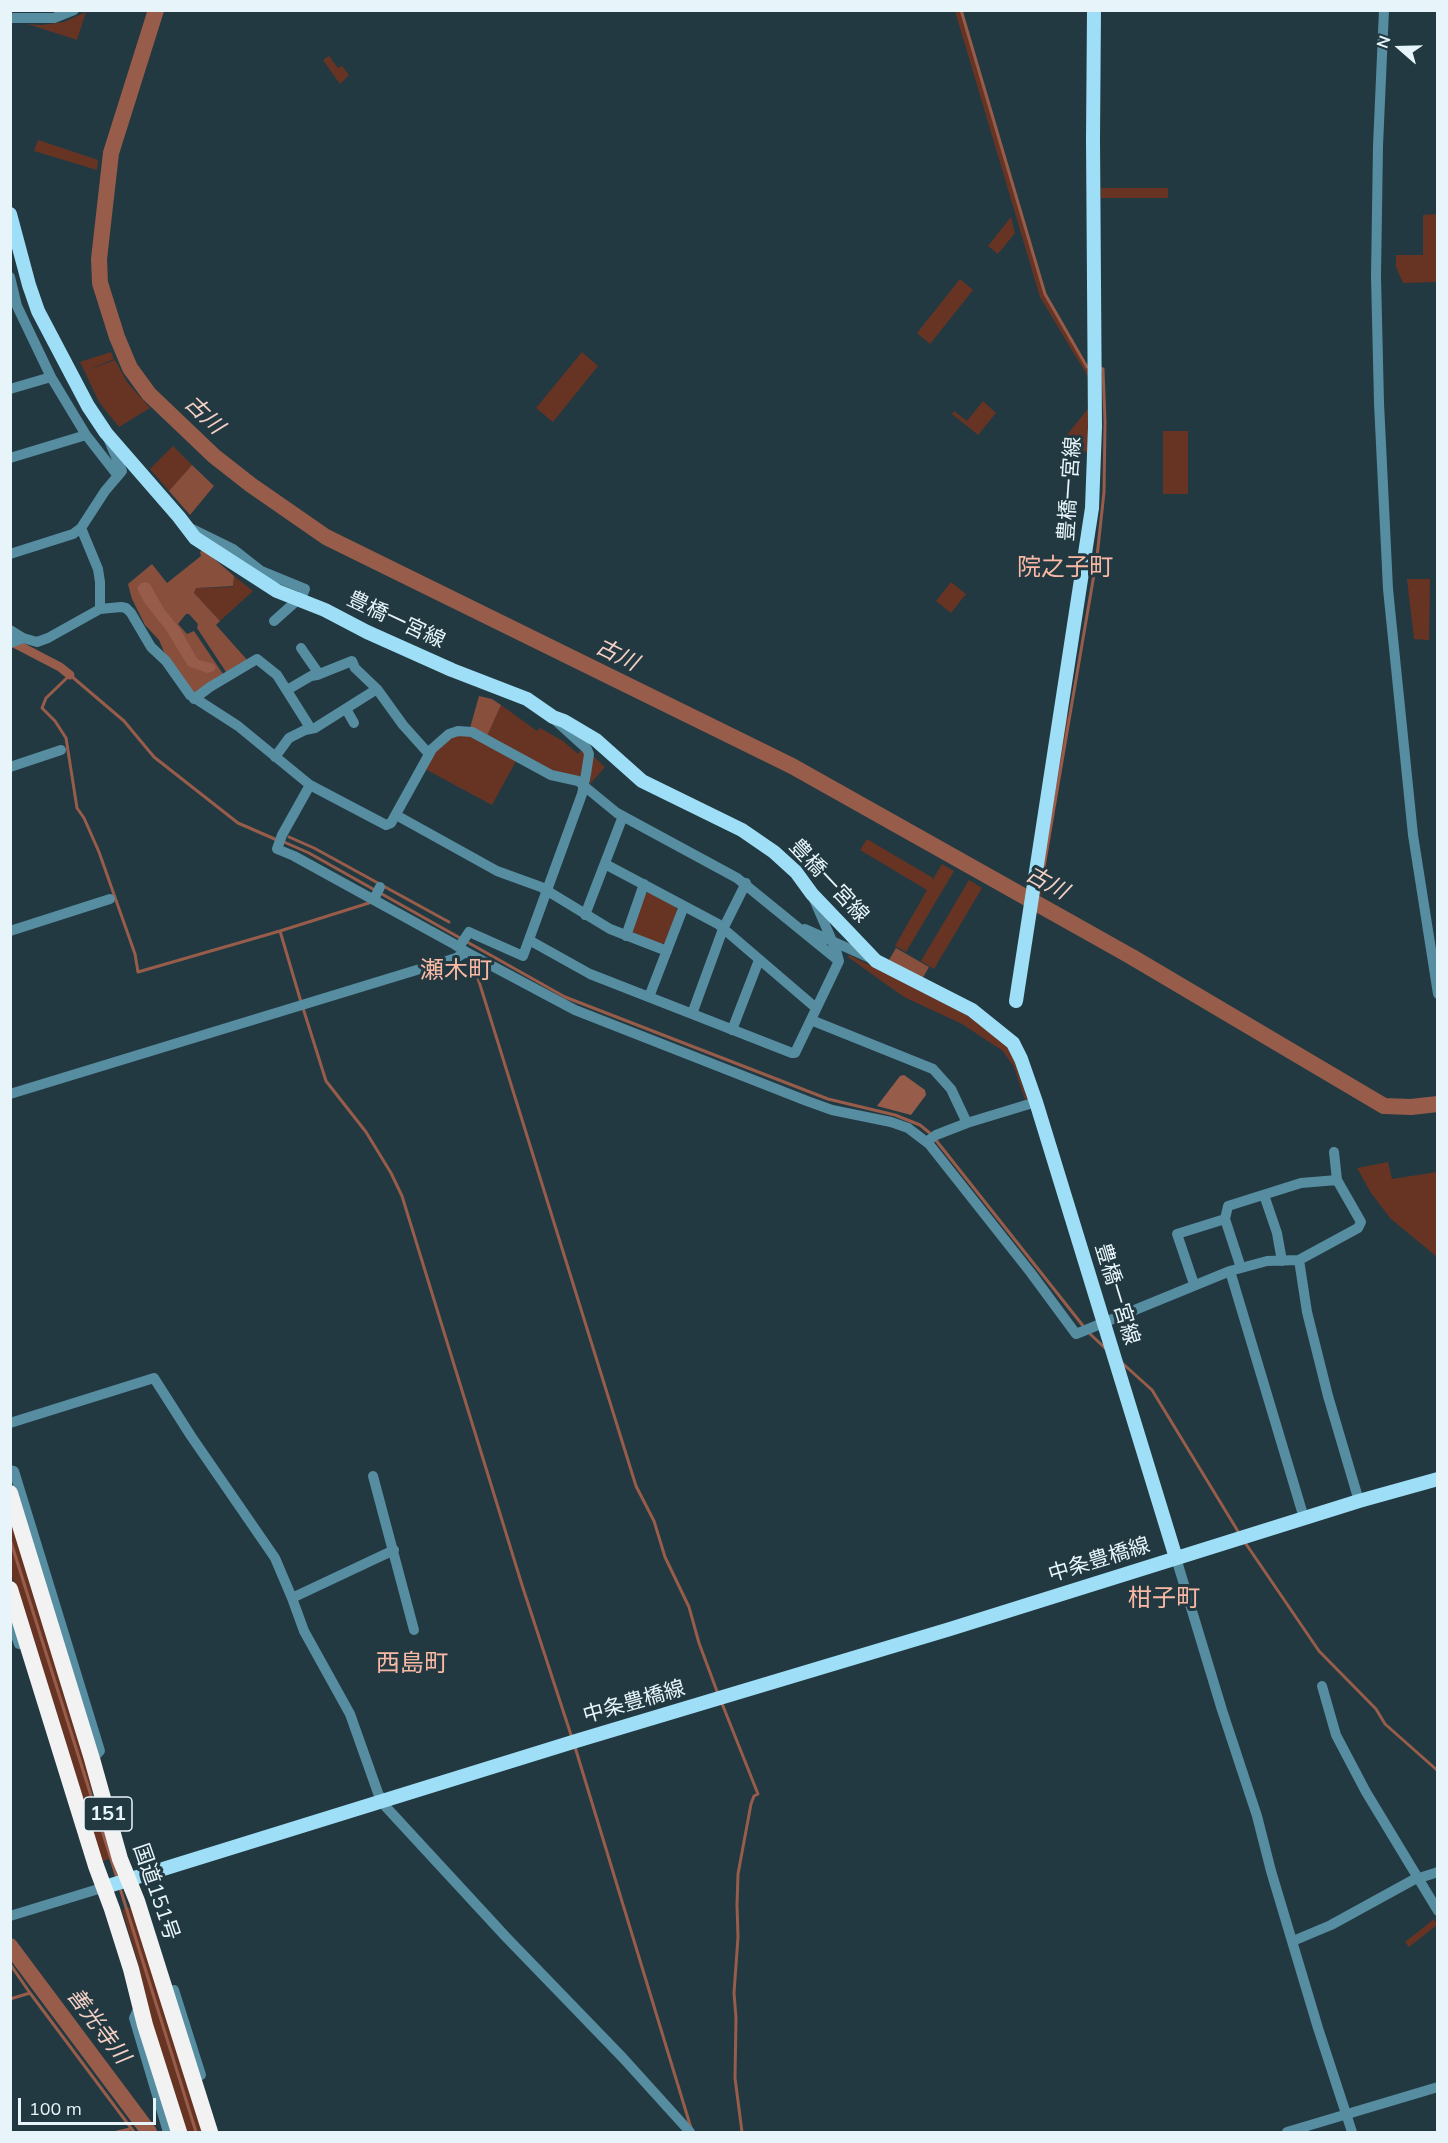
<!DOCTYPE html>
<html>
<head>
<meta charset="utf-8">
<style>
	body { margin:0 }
	#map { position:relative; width:1448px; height:2143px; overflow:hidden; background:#223941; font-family:Mulish,sans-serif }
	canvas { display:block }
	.frame { position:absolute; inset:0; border:12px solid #e7f5fa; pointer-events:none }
	.north { position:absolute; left:1370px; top:18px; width:60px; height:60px; -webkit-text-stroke:4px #223941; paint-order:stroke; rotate:290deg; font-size:16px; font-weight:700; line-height:24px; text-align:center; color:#e7f5fa }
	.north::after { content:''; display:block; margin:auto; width:21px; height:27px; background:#e7f5fa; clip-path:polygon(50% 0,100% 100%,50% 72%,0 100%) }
	.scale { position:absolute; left:18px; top:2098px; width:138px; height:27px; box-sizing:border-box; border:3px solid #e7f5fa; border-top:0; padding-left:8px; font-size:18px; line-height:21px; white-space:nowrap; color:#e7f5fa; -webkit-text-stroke:4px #223941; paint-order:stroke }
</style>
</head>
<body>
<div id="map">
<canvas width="1448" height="2143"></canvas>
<div class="frame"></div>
<div class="north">N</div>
<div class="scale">100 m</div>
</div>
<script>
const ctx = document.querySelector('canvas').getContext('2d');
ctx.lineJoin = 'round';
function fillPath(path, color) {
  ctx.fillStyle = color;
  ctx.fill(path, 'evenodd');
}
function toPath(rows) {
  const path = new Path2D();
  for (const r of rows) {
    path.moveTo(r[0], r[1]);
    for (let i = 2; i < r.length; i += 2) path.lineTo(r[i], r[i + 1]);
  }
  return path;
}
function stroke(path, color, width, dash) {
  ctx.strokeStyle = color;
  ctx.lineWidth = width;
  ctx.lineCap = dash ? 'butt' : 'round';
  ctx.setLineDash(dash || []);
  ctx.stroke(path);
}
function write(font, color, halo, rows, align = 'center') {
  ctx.font = font + ' Mulish,"Noto Sans JP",sans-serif';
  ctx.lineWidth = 6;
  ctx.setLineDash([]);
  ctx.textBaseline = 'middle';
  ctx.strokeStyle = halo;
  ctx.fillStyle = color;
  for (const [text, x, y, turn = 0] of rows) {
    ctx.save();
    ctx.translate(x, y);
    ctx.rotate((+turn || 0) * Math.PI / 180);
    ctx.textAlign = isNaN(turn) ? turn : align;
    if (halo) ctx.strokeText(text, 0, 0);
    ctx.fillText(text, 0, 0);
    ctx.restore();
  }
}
const green = toPath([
	[955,11,961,11,1045,295,1085,362,1086,367,1090,367,1090,380,1040,297],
	[86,12,77,40,28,24,41,25,64,22],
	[329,56,338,68,342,66,349,75,340,84,323,60],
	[38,140,98,160,97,170,34,151],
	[1101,188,1168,188,1168,198,1101,198],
	[1437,214,1437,282,1403,283,1396,267,1396,255,1423,255,1423,215],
	[1011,217,1015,233,998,254,988,246],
	[960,279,973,290,930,344,917,333],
	[111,352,114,359,87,370,115,360,127,382,150,408,119,427,99,402,80,362],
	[582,352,598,366,553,422,536,408],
	[983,401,996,413,978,435,952,414,954,411,967,421],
	[1091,405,1090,456,1066,436],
	[1163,431,1188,431,1188,494,1163,494],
	[173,446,192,465,169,491,150,469],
	[234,576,253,591,220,621,194,593,196,588,233,587],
	[1407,579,1430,579,1429,640,1414,639],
	[951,582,966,594,951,613,936,601],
	[501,705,537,731,540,728,563,741,578,754,581,750,584,753,582,775,579,777,556,774,487,736],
	[1068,715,1071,715,1041,896,1037,894,1065,718],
	[470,734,516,761,492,805,425,769,433,754,451,737],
	[592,755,605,767,590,784,590,782],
	[867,839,933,878,930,884,942,864,954,871,906,952,895,946,927,890,860,850],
	[969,880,982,888,934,969,921,961],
	[651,892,675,905,677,912,666,942,660,945,635,935,631,928,643,894],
	[849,955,948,1004,978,1022,1008,1043,1027,1099,1025,1100,1014,1067,1003,1051,962,1024,904,997,848,957],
	[1388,1162,1392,1179,1437,1172,1437,1257,1391,1219,1371,1193,1357,1168],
	[10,1512,85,1751,95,1810,111,1858,101,1862,11,1573],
	[133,1906,202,2132,184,2132,150,2019,138,1963,122,1910],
	[1434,1919,1437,1925,1409,1947,1405,1942]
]);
const forest = toPath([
	[192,465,214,486,190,515,169,491],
	[203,549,234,576,233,586,196,588,194,593,220,621,216,625,249,662,228,675,197,628,198,624,189,614,186,614,178,624,187,634,194,631,225,677,196,694,170,666,159,640,145,625,132,599,128,584,152,564,167,583,201,556,200,552],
	[479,696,492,699,501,705,487,736,470,728],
	[896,948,929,967,921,981,886,965]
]);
const water = toPath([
	[146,582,150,584,164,609,181,630,196,657,199,660,214,664,216,667,214,671,207,673,188,666,166,630,144,602,137,588,141,583],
	[904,1075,925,1090,926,1095,911,1115,877,1106,900,1076]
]);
const stream = toPath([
	[961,10,1045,294,1087,367,1089,367],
	[289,837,314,848,449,922],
	[277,840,238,823,154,757,124,721,70,675,46,698,42,708,55,721,66,738,77,808,84,818,99,852,135,954,138,972,280,931,301,1002],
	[284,842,309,853,565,997,828,1099,895,1115,920,1125,931,1134],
	[1043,872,1097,557,1104,492,1105,422,1103,369,1099,368],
	[280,931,372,902],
	[472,959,636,1486,654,1521,665,1557,689,1607,699,1643,718,1694],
	[303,1008,326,1081,366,1132,391,1173,402,1196,522,1585,572,1738],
	[935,1139,1084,1327],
	[1088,1332,1105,1348],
	[1121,1362,1152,1390,1239,1533],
	[10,1539,117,1878],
	[1244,1541,1319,1651,1376,1709,1385,1724,1438,1771],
	[721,1701,758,1794,754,1796,751,1804,738,1874,737,1905,738,1937,734,1993,736,2018,735,2078,742,2132],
	[575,1747,691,2128],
	[120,1888,196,2132],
	[10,1964,30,1993,134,2132],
	[10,1999,30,1993],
	[117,2132,130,2129]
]);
const canal = toPath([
	[10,641,60,667,70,675]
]);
const river = toPath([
	[156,10,111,153,99,259,100,283,117,337,130,368,149,394,214,456,251,485,326,537,792,766,1132,957,1384,1106,1411,1107,1438,1104],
	[10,1946,149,2132]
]);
const minor = toPath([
	[1384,10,1378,146,1376,276,1379,403,1388,589,1413,835,1438,994],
	[10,18,54,18,74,10],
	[10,277,17,306,51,377,86,435,118,476],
	[10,389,51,377],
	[10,458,86,435],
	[188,527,233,549,261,571,305,589,302,596,274,621],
	[10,554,73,534,81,528],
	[100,609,100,582,98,569,81,528,105,491,122,471,108,438],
	[10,630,23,638,37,642,48,638,100,609,121,607,126,608,131,613,151,647,166,661,190,695,238,726,310,785,386,825,391,823,432,749,449,734,458,731,472,732,551,775,578,781,617,813,737,878,839,961],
	[10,643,23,638],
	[301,648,319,674],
	[287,690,311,676,317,675,352,661,355,668,377,689],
	[194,699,210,687,257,659,277,675,311,729],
	[346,709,354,723],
	[275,757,289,738,305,730,315,728,377,689,403,725,429,754],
	[10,767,61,750],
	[310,785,282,835,277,849,294,856,454,944,466,952,575,1010,807,1101,832,1110,891,1122,908,1128,929,1144,1031,1273,1076,1334,1230,1271,1267,1261,1299,1260,1358,1228,1361,1222,1337,1180,1334,1152],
	[396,815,497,871,541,887,610,929,667,951],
	[605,864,718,924,816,1008],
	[374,899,380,887],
	[585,915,623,816],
	[805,929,870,958],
	[10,931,110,899],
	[626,936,644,884],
	[529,940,590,974,792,1053,795,1053,839,961,836,950,813,897],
	[459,947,469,932,523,956,582,794,586,774,589,754,587,749,555,720],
	[649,997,684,906],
	[692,1014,723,929,746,883],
	[811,1020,933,1069,951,1089,967,1123],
	[732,1030,759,960],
	[10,1094,456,958,466,952],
	[926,1142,936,1135,967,1123,1036,1102],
	[1264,1195,1277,1233,1282,1261],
	[1299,1260,1307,1312,1328,1396,1359,1501],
	[1241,1268,1225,1219,1228,1206,1301,1183,1337,1180],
	[1230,1271,1304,1518],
	[1194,1284,1177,1234,1225,1219],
	[10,1423,154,1378,191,1436,275,1558,292,1598,304,1631,350,1714,378,1793,386,1807,506,1937,623,2058,690,2132],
	[10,1470,14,1471,100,1751,92,1759],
	[373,1476,414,1630],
	[1176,1558,1222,1710,1257,1816,1271,1871,1318,2028,1352,2132],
	[292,1598,394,1550],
	[10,1619,19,1644],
	[1322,1686,1336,1735,1366,1792,1438,1911],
	[10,1916,105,1887],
	[1293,1941,1331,1925,1413,1880,1438,1872],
	[174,1990,201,2075],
	[140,2005,134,2018,168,2132],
	[1287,2132,1438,2087]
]);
const major = toPath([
	[10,214,29,285,38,311,88,406,106,433,179,517,195,538,277,591,325,610,367,632,452,670,527,699,553,717,564,721,596,740,642,781,742,830,774,852,796,872,812,894,876,961,972,1010,1013,1043,1021,1059,1036,1102,1176,1558],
	[1016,1001,1092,508,1095,427,1093,139,1094,10],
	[105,1887,576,1741,950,1629,1359,1501,1438,1479]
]);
const highway = toPath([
	[10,1493,92,1759,120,1859,137,1901,210,2132],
	[10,1589,96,1866,112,1909,131,1969,145,2025,179,2132]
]);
const shields = [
	[108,1814,48]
];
const shieldNames = [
	["151",108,1814]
];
const streetNames = [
	["豊橋一宮線",1070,489,-86],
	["豊橋一宮線",396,620,25],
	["豊橋一宮線",829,881,47],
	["豊橋一宮線",1117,1294,73],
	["中条豊橋線",1099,1560,-17],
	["中条豊橋線",634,1702,-16],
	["国道151号",156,1892,71]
];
const waterNames = [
	["古川",204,415,44],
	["古川",617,655,26],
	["古川",1047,883,29],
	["善光寺川",98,2026,53]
];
const quarterNames = [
	["院之子町",1065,568],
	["瀬木町",456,971],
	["柑子町",1164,1599],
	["西島町",412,1664]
];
fillPath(green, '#673424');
fillPath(forest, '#884f3d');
fillPath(water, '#975c4a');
stroke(stream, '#975c4a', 3);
stroke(canal, '#975c4a', 9);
stroke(river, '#975c4a', 16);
stroke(minor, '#578da1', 10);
stroke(major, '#9edef6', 14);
stroke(highway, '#f2f2f2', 16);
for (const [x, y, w] of shields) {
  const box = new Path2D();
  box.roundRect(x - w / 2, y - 17, w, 34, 4.5);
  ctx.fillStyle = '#223941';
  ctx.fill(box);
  stroke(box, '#e7f5fa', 1.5);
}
write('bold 20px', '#e7f5fa', null, shieldNames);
write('21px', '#e7f5fa', '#223941', streetNames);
write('italic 22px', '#f7d1c6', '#223941', waterNames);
write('24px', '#f9b9a5', '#223941', quarterNames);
</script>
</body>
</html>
